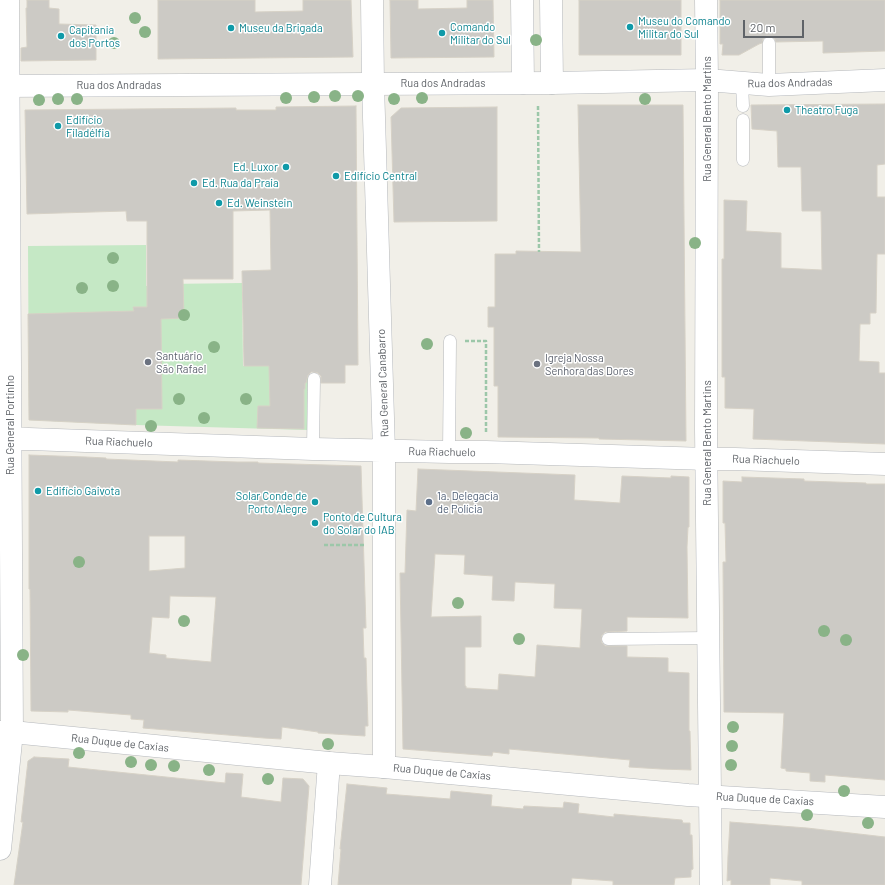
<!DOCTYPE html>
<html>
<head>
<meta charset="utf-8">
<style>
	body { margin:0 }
	#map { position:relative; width:885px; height:885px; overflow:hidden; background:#f1efe8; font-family:Barlow,sans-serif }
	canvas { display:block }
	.scale { position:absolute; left:743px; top:20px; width:61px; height:18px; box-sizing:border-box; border:2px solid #5f6368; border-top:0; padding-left:5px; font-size:12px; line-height:14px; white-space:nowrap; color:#5f6368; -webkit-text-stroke:3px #fff; paint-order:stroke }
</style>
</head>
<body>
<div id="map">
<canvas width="885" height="885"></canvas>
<div class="scale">20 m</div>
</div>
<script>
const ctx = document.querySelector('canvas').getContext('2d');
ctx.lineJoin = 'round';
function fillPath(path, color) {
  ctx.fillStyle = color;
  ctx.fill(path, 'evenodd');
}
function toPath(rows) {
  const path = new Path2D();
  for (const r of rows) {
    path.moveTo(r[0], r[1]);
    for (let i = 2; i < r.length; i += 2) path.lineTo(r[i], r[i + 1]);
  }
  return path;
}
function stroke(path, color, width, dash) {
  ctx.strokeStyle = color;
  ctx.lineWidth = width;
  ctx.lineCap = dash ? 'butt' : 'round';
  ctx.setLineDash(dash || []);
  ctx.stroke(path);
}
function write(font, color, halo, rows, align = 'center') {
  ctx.font = font + ' Barlow,sans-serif';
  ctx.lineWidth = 3;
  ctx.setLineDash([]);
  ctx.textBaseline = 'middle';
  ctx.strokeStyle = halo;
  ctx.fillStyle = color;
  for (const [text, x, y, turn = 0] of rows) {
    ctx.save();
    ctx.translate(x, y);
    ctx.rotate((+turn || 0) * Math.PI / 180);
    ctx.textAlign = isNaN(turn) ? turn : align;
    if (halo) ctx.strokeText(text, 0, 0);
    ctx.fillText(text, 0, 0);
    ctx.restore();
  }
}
const green = toPath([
	[146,245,146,286,166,286,166,284,242,283,243,366,308,366,307,430,136,425,29,420,28,246]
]);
const building = toPath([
	[27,0,49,0,49,8,59,9,59,24,96,25,96,60,21,61,21,48,27,47,26,8,27,8,27,0],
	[158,0,255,0,255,12,303,11,303,0,351,0,353,57,158,59,158,0],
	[390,0,418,0,418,9,467,8,467,0,493,0,494,57,391,58,390,0],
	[579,0,681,0,681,55,579,55,579,0],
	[720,0,885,0,885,51,823,53,823,41,776,42,775,39,773,37,769,36,766,36,763,39,762,43,759,44,739,55,722,55,723,44,720,44,720,0],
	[885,104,885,164,877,165,877,197,885,197,885,254,877,254,876,313,870,313,870,324,860,324,859,361,879,362,879,373,885,373,885,444,753,439,754,409,725,408,725,377,722,377,722,259,724,259,724,200,747,201,746,231,781,233,781,268,822,270,821,211,802,211,801,167,778,167,777,131,752,129,751,105,885,104],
	[578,105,683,105,686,441,599,439,599,438,498,437,498,386,494,386,494,327,488,327,488,307,495,307,495,254,516,254,516,251,581,252,578,105],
	[356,106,358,365,345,365,345,383,321,383,321,376,318,373,314,372,311,372,308,375,306,383,305,383,305,389,304,389,304,429,257,428,258,406,270,406,269,366,244,366,242,271,271,270,270,210,233,211,233,279,183,279,184,318,161,319,162,409,136,409,136,425,29,420,28,314,134,311,133,307,147,307,147,221,127,221,126,211,27,214,25,110,236,108,236,110,276,110,276,107,356,106],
	[497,107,497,221,394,222,391,117,401,108,497,107],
	[29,455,86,457,106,458,106,459,178,462,178,460,237,462,258,462,258,463,361,466,366,628,363,628,364,658,366,658,368,726,365,726,365,736,318,733,318,732,282,727,281,739,264,738,143,728,144,720,131,719,131,715,68,710,68,712,31,711,30,589,29,589,29,455],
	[149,536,185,536,185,568,149,571,149,536],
	[170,596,216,597,211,662,166,658,166,655,149,653,152,617,169,618,170,596],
	[418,469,575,475,574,500,620,503,622,476,671,478,671,476,689,477,689,527,688,527,687,547,688,618,627,617,627,631,608,632,605,632,602,635,601,639,602,643,605,646,627,646,627,657,668,658,668,672,689,673,689,731,690,731,691,770,661,769,629,767,630,760,509,749,509,754,493,752,492,756,403,749,400,573,405,573,407,510,416,511,418,469],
	[435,554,465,555,464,574,493,576,492,600,514,601,515,582,555,584,554,608,582,609,580,648,537,645,535,677,499,674,498,690,466,688,466,686,465,686,465,647,481,647,481,616,431,617,435,554],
	[742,477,804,479,804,481,866,483,866,484,885,484,885,780,825,775,825,782,810,781,810,773,786,771,786,769,781,768,784,713,724,712,723,562,726,562,725,523,723,523,723,481,742,482,742,477],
	[34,757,69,759,68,767,225,783,226,773,243,774,241,797,281,802,283,778,303,779,309,786,301,885,14,885,23,822,21,822,28,761,34,757],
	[347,784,387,788,386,794,450,799,451,791,492,795,491,806,523,809,524,806,563,808,564,802,579,804,578,813,614,817,614,814,682,820,683,823,690,823,690,835,692,835,693,869,691,870,691,877,675,878,674,885,613,885,613,881,572,878,571,885,338,885,341,849,340,849,347,784],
	[730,822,807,828,885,837,885,885,802,885,802,881,770,878,770,885,731,885,731,880,727,881,728,856,730,822]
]);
const path = toPath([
	[538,106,539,252],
	[465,341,486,341,486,432],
	[324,545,364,545]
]);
const service = toPath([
	[769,43,769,85],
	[742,84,743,106],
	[743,120,743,160],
	[313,449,314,379],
	[449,452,450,341],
	[608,639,708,638]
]);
const minor = toPath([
	[372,0,373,84,384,451,384,767],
	[522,0,523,83],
	[551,0,552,83],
	[0,438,313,449,449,452,486,452,707,459],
	[0,849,12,732,8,0],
	[320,885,329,763]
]);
const tertiary = toPath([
	[706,0,707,80,706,429,711,885],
	[0,86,552,83,707,80,769,85,885,80],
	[707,459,735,459,885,464],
	[0,732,12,732,329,763,384,767,688,795,885,807]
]);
const trees = [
	[135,18],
	[145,32],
	[536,40],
	[114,43],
	[335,96],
	[358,96],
	[314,97],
	[286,98],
	[422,98],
	[58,99],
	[77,99],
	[394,99],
	[645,99],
	[39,100],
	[695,243],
	[113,258],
	[113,286],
	[82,288],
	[184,315],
	[427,344],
	[214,347],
	[179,399],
	[246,399],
	[204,418],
	[151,426],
	[466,433],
	[79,562],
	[458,603],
	[184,621],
	[824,631],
	[519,639],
	[846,640],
	[23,655],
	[733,727],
	[328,744],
	[732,746],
	[79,753],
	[131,762],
	[151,765],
	[731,765],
	[174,766],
	[209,770],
	[268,779],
	[844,791],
	[807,815],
	[868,823]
];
const markers = [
	[630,27,4,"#0f9aa8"],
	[231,28,4,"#0f9aa8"],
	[442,33,4,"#0f9aa8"],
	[61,36,4,"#0f9aa8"],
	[787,110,4,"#0f9aa8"],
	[58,126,4,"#0f9aa8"],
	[286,167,4,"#0f9aa8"],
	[336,176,4,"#0f9aa8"],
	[194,183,4,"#0f9aa8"],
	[219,203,4,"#0f9aa8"],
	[148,362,4,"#6b7280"],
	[537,364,4,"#6b7280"],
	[38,491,4,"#0f9aa8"],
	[315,502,4,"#0f9aa8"],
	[429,502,4,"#5c6f8a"],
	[315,523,4,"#0f9aa8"]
];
const cultureNames = [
	["Museu do Comando",638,21],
	["Militar do Sul",638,34],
	["Comando",450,27],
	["Militar do Sul",450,40],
	["Museu da Brigada",239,28],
	["Capitania",69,30],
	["dos Portos",69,43],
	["Theatro Fuga",795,110],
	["Edifício",66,120],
	["Filadélfia",66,133],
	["Ed. Luxor",278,167,"right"],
	["Edifício Central",344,176],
	["Ed. Rua da Praia",202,183],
	["Ed. Weinstein",227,203],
	["Edifício Gaivota",46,491],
	["Solar Conde de",307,496,"right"],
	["Porto Alegre",307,509,"right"],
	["Ponto de Cultura",323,517],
	["do Solar do IAB",323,530]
];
const streetNames = [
	["Rua dos Andradas",443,83],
	["Rua dos Andradas",790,83,-1],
	["Rua dos Andradas",119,85],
	["Rua General Bento Martins",707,119,-90],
	["Rua General Canabarro",383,383,-92],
	["Rua General Portinho",10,425,-90],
	["Rua Riachuelo",119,442,2],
	["Rua General Bento Martins",707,443,-90],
	["Rua Riachuelo",442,452,1],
	["Rua Riachuelo",766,460,2],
	["Rua Duque de Caxias",120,743,6],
	["Rua Duque de Caxias",442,772,5],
	["Rua Duque de Caxias",765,799,3]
];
const worshipNames = [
	["Santuário",156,356],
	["São Rafael",156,369],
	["Igreja Nossa",545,358],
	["Senhora das Dores",545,371]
];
const serviceNames = [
	["1a. Delegacia",437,496],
	["de Polícia",437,509]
];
fillPath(green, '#c5e8c5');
fillPath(building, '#cccac5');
stroke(building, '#d6d1c6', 1);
stroke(service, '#b5b8bc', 13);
stroke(minor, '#b5b8bc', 23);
stroke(tertiary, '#b5b8bc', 23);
stroke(path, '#9cc7a9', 2.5, [4, 2]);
stroke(service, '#fff', 12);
stroke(minor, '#fff', 22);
stroke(tertiary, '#fff', 22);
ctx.fillStyle = '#89b387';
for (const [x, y] of trees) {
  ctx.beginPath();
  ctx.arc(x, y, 6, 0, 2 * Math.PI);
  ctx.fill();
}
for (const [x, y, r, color] of markers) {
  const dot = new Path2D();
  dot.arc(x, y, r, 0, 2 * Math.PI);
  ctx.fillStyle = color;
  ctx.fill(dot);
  stroke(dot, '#fff', 1.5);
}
write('11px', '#0d838f', '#fff', cultureNames, 'left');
write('11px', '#5f6368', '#fff', streetNames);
write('11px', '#5b616d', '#fff', worshipNames, 'left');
write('11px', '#4e5e75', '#fff', serviceNames, 'left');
</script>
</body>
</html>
